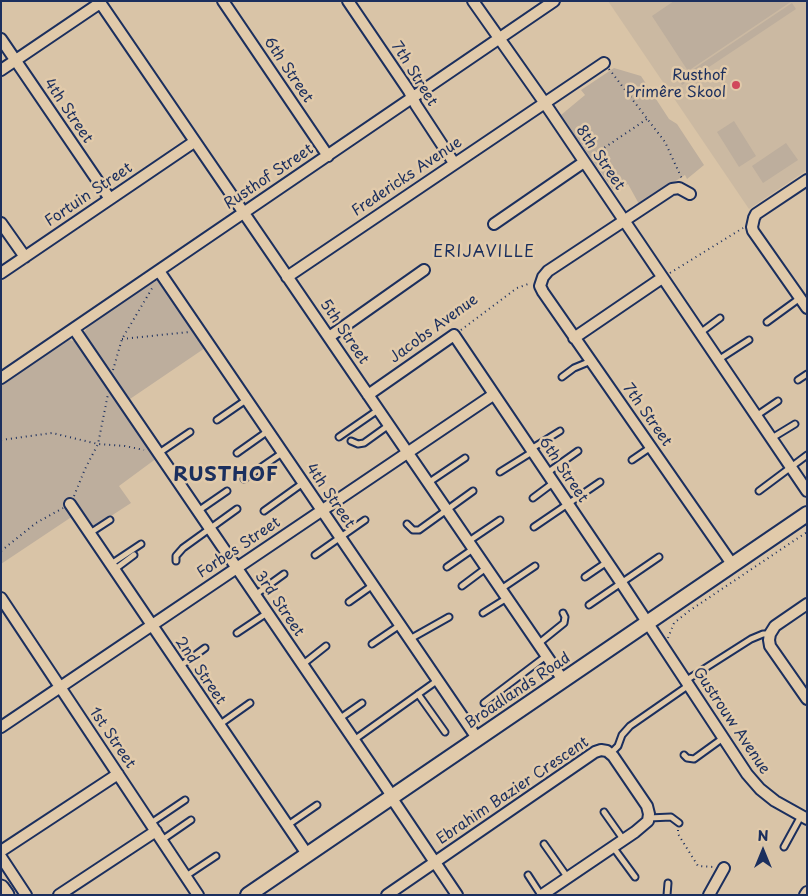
<!DOCTYPE html>
<html>
<head>
<meta charset="utf-8">
<style>
	body { margin:0 }
	#map { position:relative; width:808px; height:896px; overflow:hidden; background:#d9c4a7; font-family:"Playpen Sans",sans-serif }
	canvas { display:block }
	.frame { position:absolute; inset:0; border:2px solid #1b2f5e; pointer-events:none }
	.north { position:absolute; left:738px; top:826px; width:50px; height:50px; -webkit-text-stroke:4px #e1caaa; paint-order:stroke; rotate:0deg; font-size:14px; font-weight:700; line-height:20px; text-align:center; color:#1b2f5e }
	.north::after { content:''; display:block; margin:auto; width:18px; height:22px; background:#1b2f5e; clip-path:polygon(50% 0,100% 100%,50% 72%,0 100%) }
</style>
</head>
<body>
<div id="map">
<canvas width="808" height="896"></canvas>
<div class="frame"></div>
<div class="north">N</div>
</div>
<script>
const ctx = document.querySelector('canvas').getContext('2d');
ctx.lineJoin = 'round';
function fillPath(path, color) {
  ctx.fillStyle = color;
  ctx.fill(path, 'evenodd');
}
function toPath(rows) {
  const path = new Path2D();
  for (const r of rows) {
    path.moveTo(r[0], r[1]);
    for (let i = 2; i < r.length; i += 2) path.lineTo(r[i], r[i + 1]);
  }
  return path;
}
function stroke(path, color, width, dash) {
  ctx.strokeStyle = color;
  ctx.lineWidth = width;
  ctx.lineCap = dash ? 'butt' : 'round';
  ctx.setLineDash(dash || []);
  ctx.stroke(path);
}
function write(font, color, halo, rows, align = 'center') {
  ctx.font = font + ' "Playpen Sans",sans-serif';
  ctx.lineWidth = 5;
  ctx.setLineDash([]);
  ctx.textBaseline = 'middle';
  ctx.strokeStyle = halo;
  ctx.fillStyle = color;
  for (const [text, x, y, turn = 0] of rows) {
    ctx.save();
    ctx.translate(x, y);
    ctx.rotate((+turn || 0) * Math.PI / 180);
    ctx.textAlign = isNaN(turn) ? turn : align;
    if (halo) ctx.strokeText(text, 0, 0);
    ctx.fillText(text, 0, 0);
    ctx.restore();
  }
}
const built = toPath([
	[608,1,807,1,807,170,749,209]
]);
const green = toPath([
	[674,1,792,1,688,71,652,16],
	[792,3,796,9,682,85,679,79],
	[614,68,641,76,669,119,677,124,704,165,687,179,685,175,639,204,628,184,614,191,561,115,585,95,581,90],
	[734,121,756,156,739,167,717,132],
	[786,143,798,160,763,183,752,166],
	[156,280,161,282,205,348,127,401,85,339,85,331,89,325],
	[69,340,74,341,79,344,157,458,119,486,131,503,91,529,79,512,1,564,1,385]
]);
const path = toPath([
	[609,69,665,142,682,179],
	[592,156,647,119],
	[670,273,743,228],
	[461,330,517,288,531,283],
	[122,339,189,332],
	[113,370,122,339,154,285],
	[1,440,52,433,98,444,125,446,144,450],
	[74,496,85,469,98,444,108,394],
	[1,551,36,523,63,508],
	[668,638,674,623,689,611,807,532],
	[678,830,678,834,698,866,714,867]
]);
const service = toPath([
	[767,322,800,298],
	[700,333,720,318],
	[718,360,749,340],
	[562,377,574,368,591,361],
	[798,380,807,374],
	[756,416,778,401],
	[217,420,246,400],
	[339,437,378,410],
	[772,438,795,424],
	[351,441,358,444,364,443,389,425],
	[531,449,560,431],
	[159,453,190,432],
	[237,453,268,431],
	[632,460,651,447],
	[500,472,532,452],
	[547,473,578,451],
	[244,479,282,453],
	[428,483,465,458],
	[759,491,807,455],
	[533,498,553,483],
	[198,511,227,491],
	[264,511,303,483],
	[407,524,413,530,419,530,473,491],
	[534,527,600,482],
	[90,533,110,520],
	[469,541,500,520],
	[315,555,365,520],
	[176,561,176,556,183,548,237,509],
	[111,564,141,544],
	[447,567,473,549],
	[114,570,134,555],
	[585,577,607,562],
	[462,586,486,568],
	[501,589,535,566],
	[255,595,284,574],
	[349,602,373,585],
	[589,605,659,557],
	[483,613,507,598],
	[237,633,267,613],
	[410,639,449,617],
	[372,644,400,625],
	[538,644,564,623,565,617,563,613],
	[302,665,326,646],
	[179,667,205,648],
	[685,681,751,639,763,634,770,634],
	[418,694,445,732],
	[484,703,546,656],
	[339,719,362,703],
	[219,725,250,703],
	[354,740,438,680],
	[611,753,618,746,622,735,630,726,689,685],
	[684,755,687,758,694,759,723,738],
	[604,812,623,839],
	[649,818,671,817,679,823],
	[151,823,185,800],
	[288,825,317,805],
	[162,840,191,820],
	[544,844,568,878],
	[613,847,635,877],
	[784,847,801,816],
	[528,875,541,895],
	[186,876,216,856],
	[667,895,668,883]
]);
const minor = toPath([
	[99,1,563,680],
	[223,1,328,156],
	[348,1,409,91,416,105,454,163],
	[473,1,544,102,807,491],
	[1,39,110,199],
	[1,70,100,3],
	[807,180,756,214,754,218,752,227,753,231,807,308],
	[690,194,679,188,672,189,548,271,543,277,540,286,543,292,732,564],
	[1,223,25,257],
	[494,224,584,162],
	[159,271,477,738],
	[1,273,194,142],
	[287,277,604,63],
	[74,329,388,790,395,803,457,895],
	[329,337,424,270],
	[574,338,662,278],
	[1,378,554,1],
	[368,395,454,335,622,584,747,774,760,789,775,801,807,819],
	[70,504,307,854],
	[1,598,198,895],
	[807,604,775,626,770,634,769,640,770,646,807,699],
	[1,727,493,395],
	[1,851,118,774],
	[1,857,26,895],
	[59,895,156,831],
	[387,895,595,752,601,750,607,751,613,756,647,806,649,814,648,821,635,832,542,895],
	[709,895,724,868],
	[805,895,807,892]
]);
const secondary = toPath([
	[248,895,807,514]
]);
const primary = toPath([
	[1,888,6,895]
]);
const markers = [
	[736,85,5,"#d1495b"]
];
const streetNames = [
	["6th Street",288,70,56],
	["7th Street",414,74,58],
	["4th Street",68,111,56],
	["8th Street",600,158,56],
	["Rusthof Street",269,177,-34],
	["Fredericks Avenue",407,177,-34],
	["Fortuin Street",89,195,-34],
	["Jacobs Avenue",434,329,-36],
	["5th Street",344,332,56],
	["7th Street",647,415,55],
	["6th Street",563,470,56],
	["4th Street",330,496,56],
	["Forbes Street",239,548,-34],
	["3rd Street",279,604,56],
	["2nd Street",200,671,56],
	["Broadlands Road",518,691,-34],
	["Gustrouw Avenue",731,721,56],
	["1st Street",112,738,56],
	["Ebrahim Bazier Crescent",513,791,-34]
];
const poiNames = [
	["Rusthof",726,76],
	["Primêre Skool",726,93]
];
const neighbourhoodNames = [
	["ERIJAVILLE",484,253]
];
const districtNames = [
	["RUSTHOF",226,475]
];
fillPath(built, '#cbb9a2');
fillPath(green, '#bdae9d');
stroke(service, '#1b2f5e', 9);
stroke(minor, '#1b2f5e', 14);
stroke(secondary, '#1b2f5e', 18);
stroke(primary, '#1b2f5e', 19);
stroke(path, '#1b2f5e', 2, [1, 4]);
stroke(service, '#e1caaa', 5);
stroke(minor, '#e1caaa', 10);
stroke(secondary, '#e1caaa', 14);
stroke(primary, '#e1caaa', 15);
for (const [x, y, r, color] of markers) {
  const dot = new Path2D();
  dot.arc(x, y, r, 0, 2 * Math.PI);
  ctx.fillStyle = color;
  ctx.fill(dot);
  stroke(dot, '#e1caaa', 2);
}
write('15px', '#1b2f5e', '#e1caaa', streetNames);
write('15px', '#1b2f5e', '#e1caaa', poiNames, 'right');
ctx.letterSpacing = '1px';
write('16px', '#1b2f5e', '#e1caaa', neighbourhoodNames);
ctx.letterSpacing = '0px';
ctx.letterSpacing = '1px';
write('bold 20px', '#1b2f5e', '#e1caaa', districtNames);
ctx.letterSpacing = '0px';
</script>
</body>
</html>
